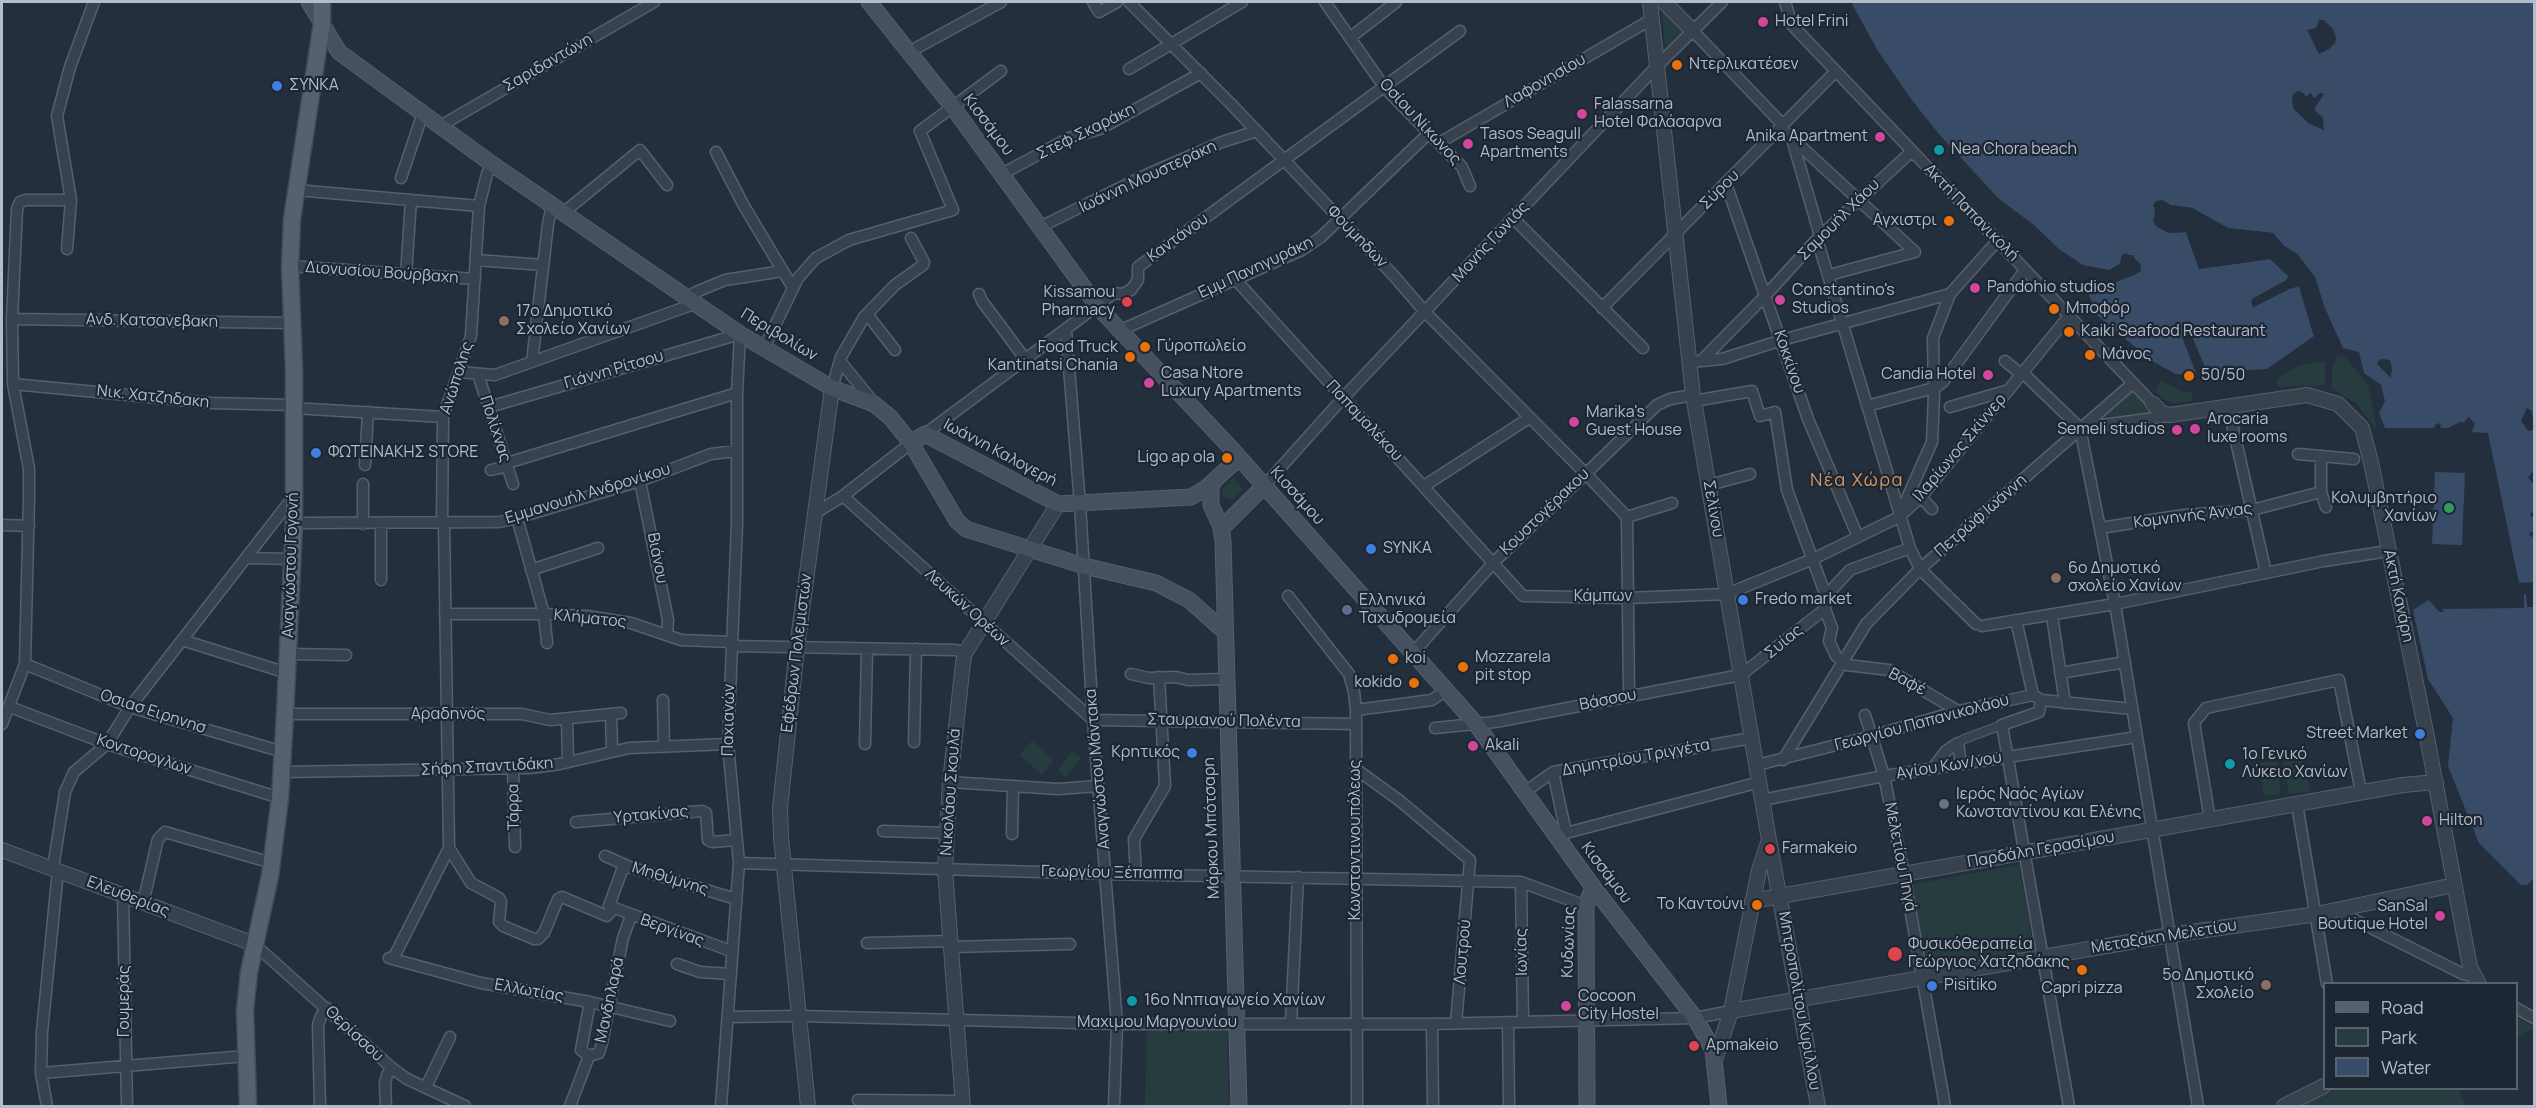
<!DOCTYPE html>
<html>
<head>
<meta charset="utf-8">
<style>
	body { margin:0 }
	#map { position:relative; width:2536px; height:1108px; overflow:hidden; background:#242f3e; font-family:Manrope,sans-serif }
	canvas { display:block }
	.frame { position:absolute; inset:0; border:3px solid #b4bcc9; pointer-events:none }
	.legend { position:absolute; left:2323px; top:982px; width:195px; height:108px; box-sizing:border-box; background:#1d2633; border:2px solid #59626f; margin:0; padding:8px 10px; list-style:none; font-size:18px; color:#b4bcc9 }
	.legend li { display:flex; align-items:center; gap:12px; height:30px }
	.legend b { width:30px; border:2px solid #59626f }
</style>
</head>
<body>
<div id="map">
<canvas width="2536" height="1108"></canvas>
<div class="frame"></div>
<ul class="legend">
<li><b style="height:8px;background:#56606e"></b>Road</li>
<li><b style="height:16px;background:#263c3f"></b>Park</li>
<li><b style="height:16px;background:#394c67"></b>Water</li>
</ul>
</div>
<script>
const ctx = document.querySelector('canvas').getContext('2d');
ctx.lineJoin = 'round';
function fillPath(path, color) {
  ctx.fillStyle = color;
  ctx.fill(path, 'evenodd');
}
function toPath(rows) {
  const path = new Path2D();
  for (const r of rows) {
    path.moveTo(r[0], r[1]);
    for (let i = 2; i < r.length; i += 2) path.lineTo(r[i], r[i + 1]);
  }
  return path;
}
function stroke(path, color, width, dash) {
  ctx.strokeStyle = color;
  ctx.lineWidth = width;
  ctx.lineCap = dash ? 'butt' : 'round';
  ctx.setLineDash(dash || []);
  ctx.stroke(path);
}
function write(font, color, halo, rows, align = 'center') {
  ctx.font = font + ' Manrope,sans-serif';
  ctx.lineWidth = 4.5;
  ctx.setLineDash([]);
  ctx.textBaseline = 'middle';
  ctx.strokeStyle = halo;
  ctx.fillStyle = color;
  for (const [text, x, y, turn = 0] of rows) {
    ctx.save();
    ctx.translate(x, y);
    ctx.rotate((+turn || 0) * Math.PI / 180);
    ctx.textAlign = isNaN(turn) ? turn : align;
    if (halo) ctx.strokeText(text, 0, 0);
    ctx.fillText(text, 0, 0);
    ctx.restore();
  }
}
const green = toPath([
	[1662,5,1684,30,1665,48],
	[2337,356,2345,357,2368,385,2377,431,2358,405,2332,389,2332,371],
	[2325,361,2325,385,2278,387,2277,379,2299,365],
	[2161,381,2181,391,2191,392,2193,401,2175,403,2163,399,2155,390],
	[2134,390,2151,411,2099,420],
	[1233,478,1243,489,1233,499,1229,500,1223,496,1222,490],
	[1032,741,1054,760,1042,775,1019,755],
	[1072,752,1081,758,1066,777,1058,770],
	[2303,754,2310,791,2289,794,2283,757],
	[2277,761,2281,793,2264,796,2259,763],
	[2019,865,2035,956,1928,974,1913,884],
	[2517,1018,2534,1027,2517,1039],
	[1227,1027,1229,1106,1145,1106,1147,1028],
	[2336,1089,2459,1089,2466,1106,2302,1106]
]);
const water = toPath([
	[1851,2,2534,2,2534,419,2531,410,2527,408,2521,421,2528,431,2534,430,2534,473,2532,472,2528,478,2534,484,2534,512,2530,513,2531,517,2534,517,2534,532,2530,532,2529,535,2534,538,2534,582,2519,583,2488,433,2472,432,2475,424,2469,417,2463,423,2462,421,2448,428,2440,428,2441,423,2436,424,2434,428,2385,428,2379,413,2385,401,2381,385,2364,373,2359,352,2343,348,2324,306,2315,277,2297,254,2284,246,2273,233,2228,228,2192,208,2171,205,2162,200,2154,205,2156,226,2168,233,2186,232,2199,269,2270,259,2289,276,2285,281,2252,299,2254,307,2289,289,2299,286,2314,336,2267,369,2207,372,2191,334,2182,337,2196,373,2191,375,2176,374,2152,361,2098,316,2088,293,2134,275,2141,270,2133,255,2122,255,2120,264,2109,270,2083,265,2059,249,2034,225,1998,198,1939,134,1911,99,1878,51],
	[2319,20,2324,20,2333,29,2336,38,2335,43,2329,49,2319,54,2307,30,2316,28],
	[2297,91,2302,92,2306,96,2311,93,2314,98,2320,93,2324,94,2314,109,2323,118,2324,130,2308,123,2293,108,2292,96],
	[2383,359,2390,360,2392,368,2391,378,2377,364,2379,360],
	[2435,472,2465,473,2462,545,2432,544],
	[2524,594,2526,594,2527,607,2534,607,2534,878,2527,885,2521,885,2479,843,2448,766,2453,718,2428,679,2413,610,2429,600,2439,612,2443,612,2443,609,2524,608]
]);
const pier = toPath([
	[2162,200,2171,205,2192,208,2228,228,2273,233,2284,246,2297,254,2315,277,2324,306,2343,351,2323,313,2312,278,2306,268,2295,256,2282,248,2271,236,2227,231,2191,210,2170,208,2162,203,2157,205,2159,212,2156,220,2158,224,2171,230,2189,230,2201,266,2272,256,2292,278,2287,283,2255,303,2288,286,2301,284,2317,336,2313,334,2299,286,2289,289,2253,307,2251,302,2252,299,2285,281,2289,277,2270,259,2199,269,2186,232,2168,233,2168,231,2156,226,2153,220,2156,212,2153,205,2156,201],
	[2126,253,2138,261,2141,265,2140,272,2126,278,2125,275,2135,272,2138,267,2135,261,2126,256,2121,266,2104,273,2120,264,2122,255]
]);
const pedestrian = toPath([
	[1956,747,1958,743,1964,739,2002,725]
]);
const minor = toPath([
	[1093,2,1099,12,1117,2],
	[1129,2,1231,104,1394,276,1425,312,1585,473,1627,517,1629,696],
	[1325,2,1385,88,1462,167,1470,186],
	[1785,2,1792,25,2153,404],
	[1692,30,1783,125],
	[1351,37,1396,2],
	[909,52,1001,2],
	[1129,69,1242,2],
	[442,125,654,2],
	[1781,128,1915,252,1829,275],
	[1792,139,1820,236],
	[1439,143,1652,19],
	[716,152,744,206,793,288],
	[1002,174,1069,138,1100,129,1201,73],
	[401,178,423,113],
	[1726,184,1808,419,1858,537],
	[296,190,479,206],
	[563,213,640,150,667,185],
	[1513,218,1643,348],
	[1040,227,1148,174,1222,142,1257,131],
	[1817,239,1910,548,1920,569,1976,624],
	[67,249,71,200,57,116,70,67,94,2],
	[476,260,543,265],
	[290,266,475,279],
	[406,275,411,200],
	[1235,279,1523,596,1627,598,1727,594,1813,559,1899,517,1921,497,2069,316],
	[979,294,982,301,1026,360],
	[688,297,696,292,725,280,783,271],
	[1602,308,1836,71],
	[867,314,895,350],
	[12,319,291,323],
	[1066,330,1080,504,1093,720,1117,1024,1114,1106],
	[1121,330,1302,250,1321,237,1429,133],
	[765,346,798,278,816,258,849,240,953,210,920,131,1001,71],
	[840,361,874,403],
	[1701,361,1766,295,1817,239,1912,151],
	[2005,361,2022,375],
	[532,362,548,224,552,205],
	[1690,362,1722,359,1782,340,1950,294,1998,240],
	[459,372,495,375,697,303],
	[2023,373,2080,428],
	[478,374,513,484],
	[13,384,211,403,293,405],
	[832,388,841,357,864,317,895,285,923,265,924,262,911,238],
	[1694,401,1752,391,1760,416,1775,412,1787,490,1826,596,1825,609,1832,628,1829,641,1836,656,1847,665,1889,670,1958,711],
	[1867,406,1934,388,1943,382,2025,270],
	[2228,406,2266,573],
	[489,407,740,334,737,393,737,524,728,744,739,863,721,1106],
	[1950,407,2009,390],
	[293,408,443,417],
	[2080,428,2115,604,2198,1106],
	[2080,428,2169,416],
	[925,434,1114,293,1122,294,1131,290,1138,280,1138,267,1460,31],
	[2298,454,2354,459],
	[365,465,368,412],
	[491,470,504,467,507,463,737,393],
	[640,481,668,620,667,635],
	[1709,485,1750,474],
	[1264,486,1343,398,1513,218,1657,66,1722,2],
	[1424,486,1529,418],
	[2321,492,2326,507],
	[843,496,1093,720],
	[1921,497,1932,509],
	[814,514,843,496,911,443],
	[1900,514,1932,442,1934,395,1933,338,1950,294],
	[1627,517,1672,503],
	[517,518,544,614,547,643],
	[442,522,443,417,471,336,479,206,487,174,492,164],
	[294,523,499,522,517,518,640,481,711,454,736,451],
	[363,524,363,484],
	[381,524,381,580],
	[2,525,29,526],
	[2100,528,2184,515,2252,510,2321,492,2321,456],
	[246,558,292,559],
	[531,570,598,548],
	[1288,596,1349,674,1354,692,1356,710,1357,1106],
	[1826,596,1850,570,1910,548],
	[445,614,544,614,587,616,631,623,681,640,731,642],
	[2052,616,2065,703],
	[2016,620,2033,695],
	[1982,626,2115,604,2324,561,2388,551],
	[182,640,287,673],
	[731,646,956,650,965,653],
	[1413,653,1494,562,1657,405,1670,399,1693,395],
	[288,654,346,655],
	[25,664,130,707,283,752],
	[2060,673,2125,662],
	[1131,674,1149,678,1176,677,1188,680,1226,679],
	[663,700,664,746],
	[2041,700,2039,712,2002,725,2069,1106],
	[10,707,107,744,280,798],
	[1356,710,1432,700,1446,690],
	[285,714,522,714,550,720,621,713],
	[611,714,612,751],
	[1865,715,1884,776,1904,874,1945,1106],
	[567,719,568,762],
	[1093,720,1356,724],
	[2,724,25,664,29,497,29,469,13,384,12,319,17,209,20,202,25,200,71,200],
	[1435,728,1495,722,1741,675,1825,609],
	[914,742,916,649],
	[865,744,867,649],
	[1783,760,1866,624,1920,569,2133,383],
	[1757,765,1872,736,1958,711,2033,695,2041,700,2132,709],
	[513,767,515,847],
	[1356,769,1400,801,1470,860,1456,1023],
	[1932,769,1946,751,1958,743,1961,764],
	[282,772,530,768,560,764,629,748,728,744],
	[1553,772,1566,833],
	[950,782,1058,789,1098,786],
	[1526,791,1553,772,1752,738],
	[1762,800,1884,776,2137,737],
	[2297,804,2327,984],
	[2210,820,2194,723,2206,708,2339,680,2361,792],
	[576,822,702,811,706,813,708,840,712,842,736,840],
	[883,831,947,833],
	[1012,834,1013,787],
	[1558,839,1566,833,1760,782],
	[449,848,471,883,499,898,501,902,499,922,503,926,534,939,538,939,544,933,558,899,562,897,607,916,614,908],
	[605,856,630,867,736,899],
	[739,863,1106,874,1521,882,1586,906],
	[630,867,622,870,609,906,731,951],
	[53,868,65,792,74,772,107,744,130,707,294,496],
	[1136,875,1134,839,1165,786,1159,677],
	[1521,882,1523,1022],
	[123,895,127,1106],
	[143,903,158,839,165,832,272,863],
	[2335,910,2463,974,2474,976],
	[867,943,950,941],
	[254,944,392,1068,407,1079,465,1106],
	[950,947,1070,944],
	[389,958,481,983,590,1002,670,1021],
	[393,959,449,848,444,522],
	[677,964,700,972,730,974],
	[590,1002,581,1050,589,1056,599,1053,602,1043,623,938,631,916],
	[2516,1008,2534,1018],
	[728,1017,800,1016,1117,1024,1432,1024,1695,1018,1731,1011],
	[1508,1022,1509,1106],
	[1291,1023,1298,877],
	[1432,1024,1433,1106],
	[41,1073,246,1056],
	[426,1087,450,1037],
	[858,1100,962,1101],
	[47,1106,41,1073,42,1032,58,870],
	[320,1106,318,1025,321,1016,327,1008],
	[386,1106,385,1083,387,1075,392,1068],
	[570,1106,589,1056]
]);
const tertiary = toPath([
	[1650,2,1693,395,1769,840,1818,1106],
	[1664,2,1692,30],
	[2153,404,2162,413,2170,415,2307,395,2338,404,2362,428,2371,462,2426,732,2470,967,2479,984],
	[2,850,254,944],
	[1752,901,2403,785,2436,782],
	[1731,1011,2170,935,2317,914,2454,885],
	[1715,1060,1731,1011,1759,870,1769,840],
	[808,1106,781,837,780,808,797,647,832,388],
	[963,1106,945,869,950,782,963,663,965,653,1058,504],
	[2284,1106,2324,1086]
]);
const secondary = toPath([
	[309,2,339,52,492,164,740,334,832,388,874,404,890,417,911,443,957,521,966,529,1084,566,1156,583,1189,600,1225,632],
	[869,2,952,106,1098,307,1228,445,1476,724,1593,887,1695,1018,1713,1050,1719,1106],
	[911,443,925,434,1058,504,1191,497,1206,488,1239,458],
	[1214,481,1211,488,1211,505,1221,527,1223,541,1239,1106],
	[1225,525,1264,486],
	[1587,1106,1586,906,1593,887]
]);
const primary = toPath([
	[248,1106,245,1010,249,972,270,876,280,798,285,714,294,523,294,369,290,266,292,219,322,23,322,2]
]);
const markers = [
	[1763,22,6,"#d1479c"],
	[1677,65,6,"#e8710a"],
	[277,86,6,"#3f7fe0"],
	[1582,114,6,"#d1479c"],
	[1880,137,6,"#d1479c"],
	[1468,144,6,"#d1479c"],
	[1939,150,6,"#0f9aa8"],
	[1949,221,6,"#e8710a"],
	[1975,288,6,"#d1479c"],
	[1780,300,6,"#d1479c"],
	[1127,302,6,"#e0444e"],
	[2054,309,6,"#e8710a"],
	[504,321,6,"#8d6e63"],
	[2069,332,6,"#e8710a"],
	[1145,347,6,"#e8710a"],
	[2090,355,6,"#e8710a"],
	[1130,357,6,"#e8710a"],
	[1988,375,6,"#d1479c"],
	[2189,376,6,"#e8710a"],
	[1149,383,6,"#d1479c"],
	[1574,422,6,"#d1479c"],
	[2195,429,6,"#d1479c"],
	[2177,430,6,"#d1479c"],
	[316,453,6,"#3f7fe0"],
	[1227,458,6,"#e8710a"],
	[2449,508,6,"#2e9e5b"],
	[1371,549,6,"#3f7fe0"],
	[2056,578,6,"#8d6e63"],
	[1743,600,6,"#3f7fe0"],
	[1347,610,6,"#5c6f8a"],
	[1393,659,6,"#e8710a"],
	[1463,667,6,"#e8710a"],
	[1414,683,6,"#e8710a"],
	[2420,734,6,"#3f7fe0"],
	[1473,746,6,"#d1479c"],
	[1192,753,6,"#3f7fe0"],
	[2230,764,6,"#0f9aa8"],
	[1944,804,6,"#6b7280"],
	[2427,821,6,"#d1479c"],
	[1770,849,6,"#e0444e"],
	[1757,905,6,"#e8710a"],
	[2440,916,6,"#d1479c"],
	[1895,954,8,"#e0444e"],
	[2082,970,6,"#e8710a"],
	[2266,985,6,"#8d6e63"],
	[1932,986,6,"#3f7fe0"],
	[1132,1001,6,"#0f9aa8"],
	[1566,1006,6,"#d1479c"],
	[1694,1046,6,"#e0444e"]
];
const poiNames = [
	["Hotel Frini",1775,22],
	["Ντερλικατέσεν",1689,65],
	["ΣΥΝΚΑ",289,86],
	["Falassarna",1594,105],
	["Hotel Φαλάσαρνα",1594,123],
	["Tasos Seagull",1480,135],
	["Apartments",1480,153],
	["Anika Apartment",1868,137,"right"],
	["Nea Chora beach",1951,150],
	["Αγχιστρι",1937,221,"right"],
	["Pandohio studios",1987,288],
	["Constantino's",1792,291],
	["Studios",1792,309],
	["Kissamou",1115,293,"right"],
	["Pharmacy",1115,311,"right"],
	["Μποφόρ",2066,309],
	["17ο Δημοτικό",516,312],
	["Σχολείο Χανίων",516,330],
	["Kaiki Seafood Restaurant",2081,332],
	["Γύροπωλείο",1157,347],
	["Food Truck",1118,348,"right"],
	["Kantinatsi Chania",1118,366,"right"],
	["Μάνος",2102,355],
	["Casa Ntore",1161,374],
	["Luxury Apartments",1161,392],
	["Candia Hotel",1976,375,"right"],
	["50/50",2201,376],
	["Marika's",1586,413],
	["Guest House",1586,431],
	["Arocaria",2207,420],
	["luxe rooms",2207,438],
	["Semeli studios",2165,430,"right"],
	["ΦΩΤΕΙΝΑΚΗΣ STORE",328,453],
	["Ligo ap ola",1215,458,"right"],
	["Κολυμβητήριο",2437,499,"right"],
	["Χανίων",2437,517,"right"],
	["SYNKA",1383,549],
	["6ο Δημοτικό",2068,569],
	["σχολείο Χανίων",2068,587],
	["Fredo market",1755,600],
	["Ελληνικά",1359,601],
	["Ταχυδρομεία",1359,619],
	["Mozzarela",1475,658],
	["pit stop",1475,676],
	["koi",1405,659],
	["kokido",1402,683,"right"],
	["Street Market",2408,734,"right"],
	["Akali",1485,746],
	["Κρητικός",1180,753,"right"],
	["1ο Γενικό",2242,755],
	["Λύκειο Χανίων",2242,773],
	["Ιερός Ναός Αγίων",1956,795],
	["Κωνσταντίνου και Ελένης",1956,813],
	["Hilton",2439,821],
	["Farmakeio",1782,849],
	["Το Καντούνι",1745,905,"right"],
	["SanSal",2428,907,"right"],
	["Boutique Hotel",2428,925,"right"],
	["Φυσικόθεραπεία",1908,945],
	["Γεώργιος Χατζηδάκης",1908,963],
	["5ο Δημοτικό",2254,976,"right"],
	["Σχολείο",2254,994,"right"],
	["Pisitiko",1944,986],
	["Capri pizza",2082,989,"center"],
	["Cocoon",1578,997],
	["City Hostel",1578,1015],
	["16ο Νηπιαγωγείο Χανίων",1144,1001],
	["Apmakeio",1706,1046]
];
const streetNames = [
	["Σαριδαντώνη",548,63,-30],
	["Λαφονησίου",1545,81,-30],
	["Οσίου Νίκωνος",1420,122,47],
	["Κισσάμου",988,125,53],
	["Στεφ.Σκαράκη",1086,132,-26],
	["Ιωάννη Μουστεράκη",1148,177,-25],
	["Σύρου",1720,190,-45],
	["Ακτή Παπανικολή",1971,213,46],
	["Σαμουήλ Χάου",1839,220,-45],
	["Φούμηδων",1357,237,46],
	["Καντάνου",1178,238,-36],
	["Μονής Γωνιάς",1491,242,-47],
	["Εμμ Πανηγυράκη",1256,268,-25],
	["Διονυσίου Βούρβαχη",382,273,4],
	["Ανδ. Κατσανεβακη",152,321,1],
	["Περιβολίων",779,335,31],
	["Κοκκίνου",1789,362,71],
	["Γιάννη Ρίτσου",614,370,-16],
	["Ανώπολης",457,378,-72],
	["Νικ. Χατζηδακη",153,397,6],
	["Παπαμαλέκου",1364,421,47],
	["Πολίχνας",495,429,72],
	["Ιλαρίωνος Σκίννερ",1960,448,-50],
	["Ιωάννη Καλογερή",1000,453,28],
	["Εμμανουήλ Ανδρονίκου",588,494,-17],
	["Κισσάμου",1297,496,48],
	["Σελίνου",1713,509,80],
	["Κουστογέρακου",1545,512,-44],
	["Πετρώφ Ιωάννη",1981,516,-41],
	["Κομνηνής Άννας",2193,516,-7],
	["Βιάνου",657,558,79],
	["Αναγνώστου Γογονή",291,565,-88],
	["Ακτή Κανάρη",2398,596,78],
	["Κάμπων",1603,597],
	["Λευκών Ορέων",967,608,42],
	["Κλήματος",590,619,6],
	["Συίας",1784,642,-39],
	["Εφέδρων Πολεμιστών",797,653,-83],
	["Βαφέ",1907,682,28],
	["Βάσσου",1608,700,-11],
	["Οσιασ Ειρηνησ",153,712,18],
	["Αραδηνός",448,715],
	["Παχιανών",729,720,-89],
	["Σταυριανού Πολέντα",1224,721,1],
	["Γεωργίου Παπανικολάου",1922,723,-15],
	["Κοντορογλων",144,755,18],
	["Δημητρίου Τριγγέτα",1636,758,-10],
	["Αγίου Κων/νου",1949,766,-9],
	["Σήφη Σπαντιδάκη",487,767,-3],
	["Αναγνώστου Μάντακα",1098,769,-95],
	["Νικολάου Σκουλά",951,792,-86],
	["Τάρρα",514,807,-91],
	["Υρτακίνας",651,815,-5],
	["Μάρκου Μπότσαρη",1212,828,-92],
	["Κωνσταντινουπόλεως",1356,840,-90],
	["Παρδάλη Γερασίμου",2041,850,-10],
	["Μελετίου Πηγά",1900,857,79],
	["Γεωργίου Ξέπαππα",1112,873,1],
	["Κισσάμου",1606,873,53],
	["Μηθύμνης",670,879,17],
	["Ελευθερίας",128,897,21],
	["Βεργίνας",672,931,20],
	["Μεταξάκη Μελετίου",2164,937,-9],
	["Κυδωνίας",1569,942,-88],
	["Λουτρού",1463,952,-85],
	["Ιωνίας",1522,952,-91],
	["Ελλωτίας",529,991,10],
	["Μανδηλαρά",610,1000,-78],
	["Γουμεράς",125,1001,-90],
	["Μητροπολίτου Κυρίλλου",1799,1001,80],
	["Μαχιμου Mαργουνίου",1157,1023],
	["Θερίσσου",354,1034,43]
];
const neighbourhoodNames = [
	["Νέα Χώρα",1857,481]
];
fillPath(green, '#263c3f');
fillPath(water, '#394c67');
fillPath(pier, '#242f3e');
stroke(pedestrian, '#565f6c', 10);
stroke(minor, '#565f6c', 13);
stroke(tertiary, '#565f6c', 16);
stroke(secondary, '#565f6c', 17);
stroke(primary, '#414a57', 19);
stroke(pedestrian, '#38414e', 8);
stroke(minor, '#38414e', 10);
stroke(tertiary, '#38414e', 14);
stroke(secondary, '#465061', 15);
stroke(primary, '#56606e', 16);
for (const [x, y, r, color] of markers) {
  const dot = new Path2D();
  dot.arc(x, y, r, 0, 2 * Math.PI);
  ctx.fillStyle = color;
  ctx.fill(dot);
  stroke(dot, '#1d2633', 2);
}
write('16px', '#b4bcc9', '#1d2633', poiNames, 'left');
write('16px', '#b4bcc9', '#1d2633', streetNames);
ctx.letterSpacing = '1.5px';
write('18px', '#d59563', '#1d2633', neighbourhoodNames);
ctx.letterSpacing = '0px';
</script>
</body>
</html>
